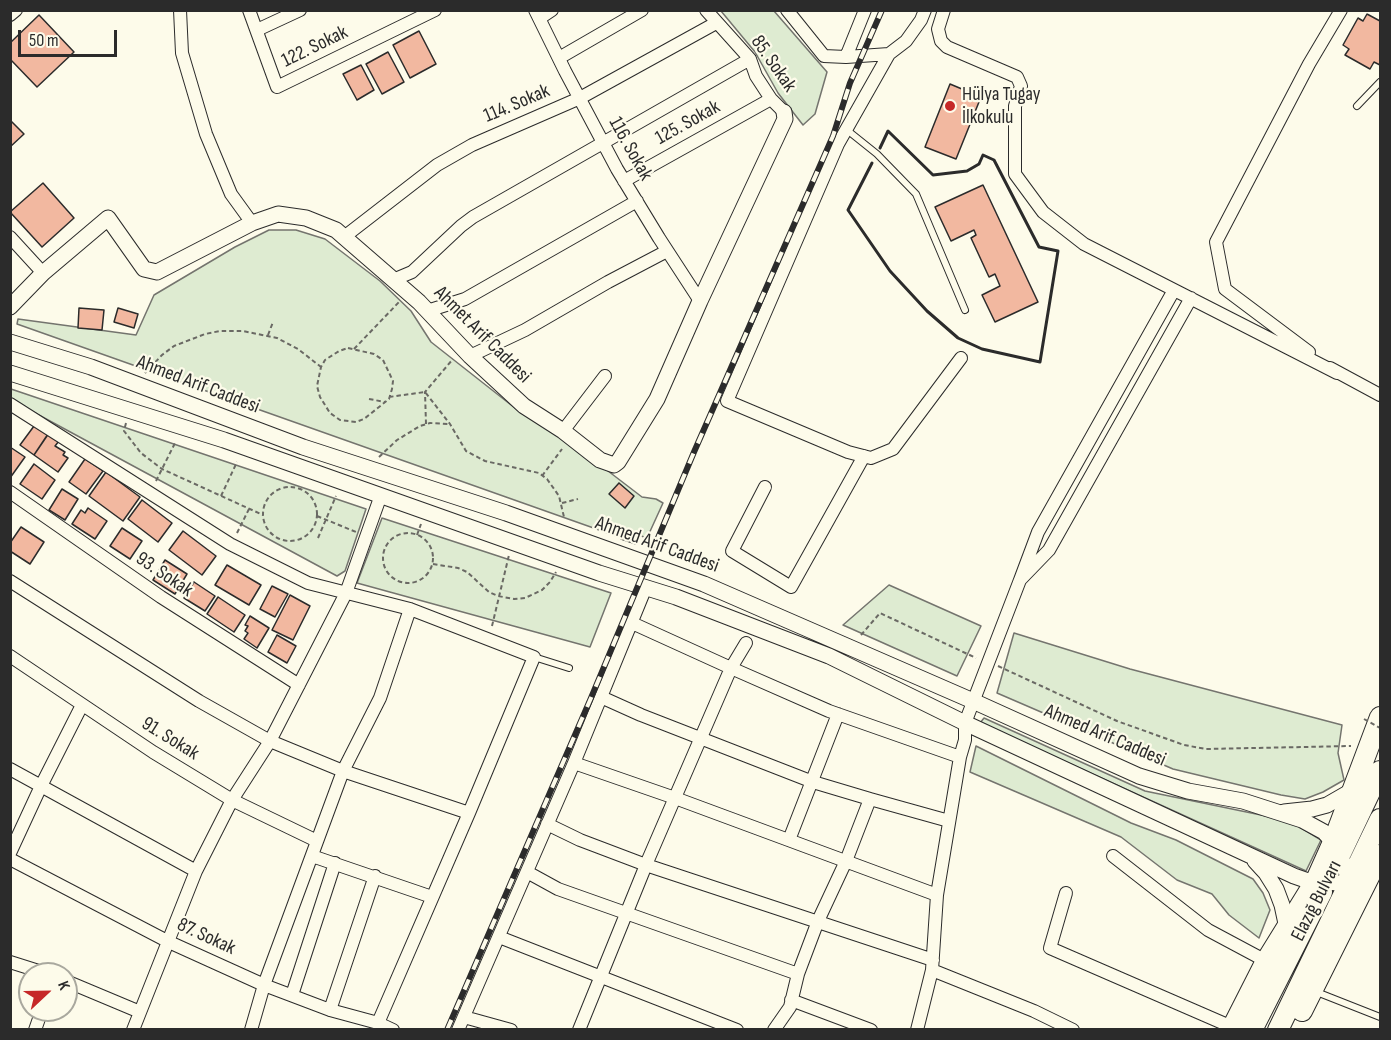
<!DOCTYPE html>
<html>
<head>
<meta charset="utf-8">
<style>
	body { margin:0 }
	#map { position:relative; width:1391px; height:1040px; overflow:hidden; background:#fdfbea; font-family:"Sofia Sans Condensed",sans-serif }
	canvas { display:block }
	.frame { position:absolute; inset:0; border:12px solid #2b2b2b; pointer-events:none }
	.north { position:absolute; left:18px; top:962px; width:60px; height:60px; box-sizing:border-box; background:#fdfbea; border:2px solid #a9a89e; border-radius:50%; rotate:68deg; font-size:16px; font-weight:700; line-height:24px; text-align:center; color:#2b2b2b }
	.north::after { content:''; display:block; margin:auto; width:21px; height:27px; background:#c62828; clip-path:polygon(50% 0,100% 100%,50% 72%,0 100%) }
	.scale { position:absolute; left:18px; top:30px; width:99px; height:27px; box-sizing:border-box; border:3px solid #2b2b2b; border-top:0; padding-left:8px; font-size:18px; line-height:21px; white-space:nowrap; color:#2b2b2b; -webkit-text-stroke:4px #fdfbea; paint-order:stroke }
</style>
</head>
<body>
<div id="map">
<canvas width="1391" height="1040"></canvas>
<div class="frame"></div>
<div class="north">K</div>
<div class="scale">50 m</div>
</div>
<script>
const ctx = document.querySelector('canvas').getContext('2d');
ctx.lineJoin = 'round';
function fillPath(path, color) {
  ctx.fillStyle = color;
  ctx.fill(path, 'evenodd');
}
function toPath(rows) {
  const path = new Path2D();
  for (const r of rows) {
    if (r.length === 3) {
      path.moveTo(r[0] + r[2], r[1]);
      path.arc(r[0], r[1], r[2], 0, 2 * Math.PI);
      continue;
    }
    path.moveTo(r[0], r[1]);
    for (let i = 2; i < r.length; i += 2) path.lineTo(r[i], r[i + 1]);
  }
  return path;
}
function stroke(path, color, width, dash) {
  ctx.strokeStyle = color;
  ctx.lineWidth = width;
  ctx.lineCap = dash ? 'butt' : 'round';
  ctx.setLineDash(dash || []);
  ctx.stroke(path);
}
function write(font, color, halo, rows, align = 'center') {
  ctx.font = font + ' "Sofia Sans Condensed",sans-serif';
  ctx.lineWidth = 4.5;
  ctx.setLineDash([]);
  ctx.textBaseline = 'middle';
  ctx.strokeStyle = halo;
  ctx.fillStyle = color;
  for (const [text, x, y, turn = 0] of rows) {
    ctx.save();
    ctx.translate(x, y);
    ctx.rotate((+turn || 0) * Math.PI / 180);
    ctx.textAlign = isNaN(turn) ? turn : align;
    if (halo) ctx.strokeText(text, 0, 0);
    ctx.fillText(text, 0, 0);
    ctx.restore();
  }
}
const green = toPath([
	[721,11,774,11,827,72,815,114,803,125,778,93,755,52,721,11],
	[269,230,296,230,325,239,380,281,411,311,431,342,520,412,561,435,642,497,656,499,663,503,647,538,624,530,619,537,17,324,18,319,136,335,154,295,235,247,269,230],
	[11,389,366,509,345,571,337,576,11,400,11,389],
	[382,518,611,593,590,647,357,583,382,518],
	[889,585,981,626,957,676,843,625,889,585],
	[1014,633,1130,669,1342,725,1338,753,1344,780,1323,792,1305,799,1281,795,1173,769,997,693,1014,633],
	[984,718,1145,791,1290,821,1321,840,1306,871,980,723,984,718],
	[976,746,1131,823,1176,840,1253,879,1263,893,1270,910,1259,938,1229,915,1212,894,1177,880,1121,837,970,772,976,746]
]);
const building = toPath([
	[1367,14,1380,21,1380,65,1374,62,1370,69,1345,55,1349,49,1343,45,1358,18,1363,21,1367,14],
	[39,15,74,52,37,87,10,59,10,43,39,15],
	[419,31,436,64,410,78,393,45,419,31],
	[388,52,404,82,382,94,366,64,388,52],
	[361,65,374,90,357,100,343,74,361,65],
	[950,84,981,97,956,159,925,147,950,84],
	[10,120,24,134,10,147,10,120],
	[43,183,74,218,42,247,10,212,43,183],
	[983,185,1038,302,995,322,982,295,1000,286,995,274,989,277,971,238,976,235,974,230,951,241,935,207,983,185],
	[79,308,104,310,102,330,78,328,79,308],
	[118,308,138,314,134,328,114,322,118,308],
	[37,422,50,431,34,455,20,445,37,422],
	[49,433,59,441,55,446,65,452,63,455,68,458,58,472,34,455,49,433],
	[10,447,25,457,10,478,10,447],
	[85,459,103,471,86,494,69,482,85,459],
	[34,464,55,480,42,499,20,484,34,464],
	[106,472,140,497,123,521,89,496,106,472],
	[619,483,634,496,625,508,609,494,619,483],
	[62,489,78,499,65,520,49,510,62,489],
	[142,500,172,523,158,542,128,519,142,500],
	[88,508,107,521,95,539,72,524,81,510,85,513,88,508],
	[21,527,44,542,30,564,10,551,10,543,21,527],
	[122,528,142,541,130,559,110,546,122,528],
	[183,531,216,556,202,575,169,550,183,531],
	[623,533,638,538,636,544,621,539,623,533],
	[165,560,187,574,175,594,153,580,165,560],
	[227,565,261,585,249,605,215,585,227,565],
	[194,582,215,596,205,611,184,598,194,582],
	[272,586,288,594,275,617,260,609,272,586],
	[290,595,310,606,293,640,272,630,290,595],
	[218,597,245,615,234,632,207,614,218,597],
	[250,616,269,628,257,648,244,639,248,633,245,631,248,626,245,625,250,616],
	[277,635,296,646,287,663,268,652,277,635]
]);
const path = toPath([
	[268,335,273,322],
	[348,348,374,354,383,360,393,381,392,389,389,399,364,419,356,422,340,420,330,413,320,397,317,386,321,367,325,360,339,351,348,348],
	[354,349,400,301],
	[145,373,162,355,174,346,205,334,220,331,243,331,277,338,298,349,321,367],
	[389,397,425,392,450,424,466,451,485,461,539,473,547,479,559,496,564,517],
	[369,399,385,402],
	[126,423,124,431,134,444,141,453,162,469,263,515],
	[426,424,425,392,453,359],
	[379,457,397,440,420,426,430,423,449,424],
	[542,476,562,449],
	[156,481,176,441],
	[290,514,27],
	[221,496,237,462],
	[562,503,578,499],
	[317,516,356,532],
	[408,558,25],
	[237,533,249,509],
	[417,535,421,524],
	[318,538,336,496],
	[433,564,458,568,467,572,489,592,498,596,514,599,525,598,542,590,550,582,556,572],
	[492,626,509,555],
	[861,635,880,613,976,658],
	[998,666,1117,721,1184,745,1206,749,1351,746]
]);
const service = toPath([
	[1357,106,1380,82],
	[847,130,877,154,916,194,965,310],
	[534,657,569,668],
	[1314,991,1380,1017]
]);
const minor = toPath([
	[180,10,182,53,206,134,231,194,252,223],
	[249,10,277,87,435,10],
	[535,10,565,71,617,169,659,238,700,301],
	[706,10,750,59,756,76,771,99,784,112],
	[787,10,824,56,846,57,889,54,906,41,921,20,925,10],
	[944,10,938,29,941,41,947,47,1017,77,1021,86,1015,106,1015,174,1043,212,1084,244,1337,373],
	[10,15,16,10],
	[540,18,552,10],
	[257,30,300,10],
	[889,54,838,144,727,401,848,452,871,458,893,449,961,358],
	[846,57,865,10],
	[559,58,642,10],
	[624,181,771,99],
	[10,237,43,273],
	[344,237,437,165,472,145,580,98,716,23],
	[393,280,412,272,461,226,473,217,750,59],
	[1174,290,1038,532,1020,580,1049,550,1191,298],
	[427,311,465,299,637,201],
	[1309,352,1225,289,1216,242,1309,64,1341,10],
	[470,356,525,330,608,282,667,251],
	[1330,368,1380,395],
	[10,404,230,544,308,583,410,609,534,657,469,813,378,1023],
	[563,431,605,376],
	[765,487,732,551,791,587,864,456],
	[10,492,161,597,299,685],
	[10,581,199,701,270,741,343,771,469,813],
	[632,623,731,668,829,711,960,757],
	[10,656,153,752,232,800,317,841],
	[601,697,641,715,813,782,870,799,846,861,818,921,798,974,790,1007,774,1030],
	[574,763,675,798,937,895],
	[10,769,196,871],
	[870,799,949,821],
	[547,824,580,840,646,865,933,960],
	[789,840,838,714],
	[10,853,41,786,82,705],
	[312,856,432,897],
	[1113,856,1208,930,1266,961],
	[10,859,169,942,264,985,330,1010,378,1023,393,1030],
	[527,872,558,889,798,974],
	[1066,893,1050,948,1232,1027],
	[499,937,737,1030],
	[10,962,48,974],
	[932,970,1034,1011,1073,1030],
	[66,981,140,1012],
	[292,995,335,863],
	[791,1000,871,1030],
	[330,1010,375,876],
	[464,1017,511,1030],
	[35,1030,42,1010],
	[133,1030,196,871,232,800,270,741,346,593,381,495],
	[251,1030,264,985,343,771,380,698,410,609],
	[458,1030,574,763,646,587],
	[579,1030,648,860,731,668,746,643],
	[917,1030,932,970,937,895,960,757,965,740,965,723,1020,580]
]);
const tertiary = toPath([
	[10,307,43,273,108,218,144,269,157,272,252,223,278,214,306,218,336,230,344,237,419,302,470,356,524,406,563,431,600,460,614,465,618,462,657,399,700,301,785,119,784,112],
	[10,342,91,367,303,447,506,513,704,584,973,701,1139,776,1188,791,1243,801,1302,820,1324,832,1333,842,1345,866,1349,884,1327,882,1314,883,1294,876,965,723,829,656,676,597,599,573,224,440,10,373],
	[1284,812,1312,809,1327,805,1353,790],
	[1255,861,1266,873,1276,889,1282,905,1288,933]
]);
const trunk = toPath([
	[1341,853,1380,771],
	[1302,1011,1380,855],
	[1231,1030,1266,961,1316,880,1333,842,1380,717],
	[1252,1030,1322,892],
	[1278,1030,1380,819]
]);
const rail = toPath([
	[447,1030,591,698,694,452,833,136,850,83,882,10]
]);
const pathBridge = toPath([
	[1364,719,1380,728]
]);
const wall = toPath([
	[872,163,848,210,890,271,927,311,958,338,982,349,1040,362,1058,251,1039,247,994,160,983,155,979,164,967,171,933,175,888,131,880,148]
]);
const markers = [
	[950,106,6,"#c62828"]
];
const streetNames = [
	["122. Sokak",315,47,-26],
	["85. Sokak",773,64,55],
	["114. Sokak",517,104,-23],
	["125. Sokak",688,123,-29],
	["116. Sokak",630,149,61],
	["Ahmet Arif Caddesi",482,335,45],
	["Ahmed Arif Caddesi",198,385,21],
	["Ahmed Arif Caddesi",657,545,20],
	["93. Sokak",164,575,34],
	["Ahmed Arif Caddesi",1105,736,23],
	["91. Sokak",170,739,32],
	["Elazığ Bulvarı",1317,901,-63],
	["87. Sokak",206,937,25]
];
const poiNames = [
	["Hülya Tugay",962,95],
	["İlkokulu",962,118]
];
fillPath(green, '#deebd1');
stroke(green, '#74746e', 1.5);
fillPath(building, '#f2b8a0');
stroke(building, '#2b2b2b', 1.5);
stroke(service, '#2b2b2b', 8);
stroke(minor, '#2b2b2b', 14);
stroke(tertiary, '#2b2b2b', 17);
stroke(trunk, '#2b2b2b', 22);
stroke(path, '#6a6964', 2, [4.5, 3]);
stroke(service, '#fdfbea', 6);
stroke(minor, '#fdfbea', 12);
stroke(tertiary, '#fdfbea', 15);
stroke(trunk, '#fdfbea', 20);
stroke(rail, '#2b2b2b', 6);
stroke(rail, '#fdfbea', 4, [11]);
stroke(pathBridge, '#6a6964', 2, [4.5, 3]);
stroke(wall, '#2b2b2b', 3);
for (const [x, y, r, color] of markers) {
  const dot = new Path2D();
  dot.arc(x, y, r, 0, 2 * Math.PI);
  ctx.fillStyle = color;
  ctx.fill(dot);
  stroke(dot, '#fdfbea', 2);
}
write('20px', '#2b2b2b', '#fdfbea', streetNames);
write('20px', '#2b2b2b', '#fdfbea', poiNames, 'left');
</script>
</body>
</html>
